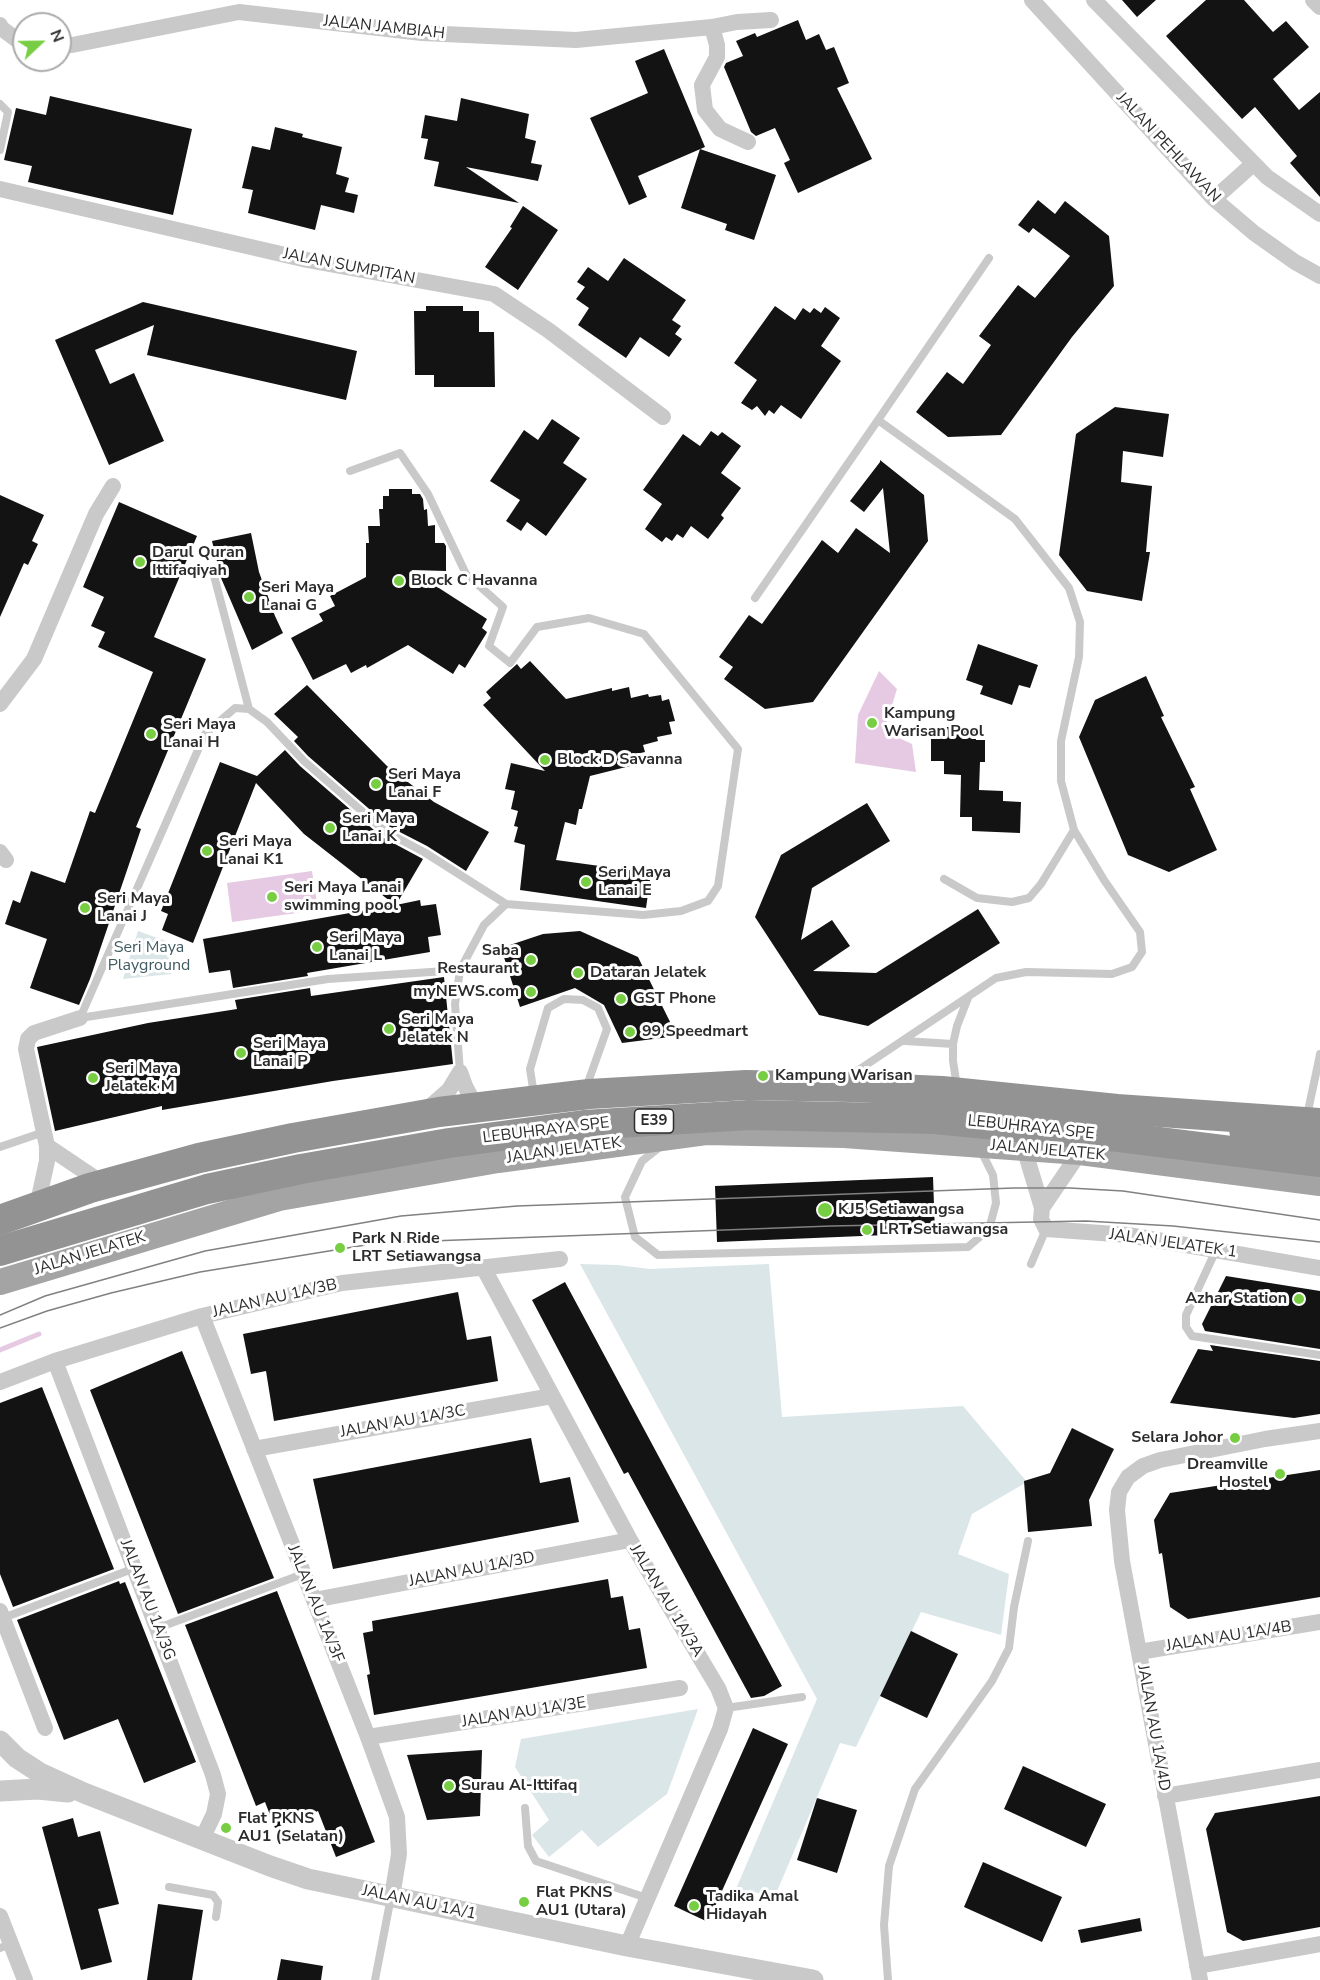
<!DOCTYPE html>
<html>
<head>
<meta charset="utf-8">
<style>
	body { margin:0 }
	#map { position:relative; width:1320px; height:1980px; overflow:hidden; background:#fff; font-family:"Nunito Sans",sans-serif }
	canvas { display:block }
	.north { position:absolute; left:12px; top:12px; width:60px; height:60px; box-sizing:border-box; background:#fff; border:2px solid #ababab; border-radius:50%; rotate:68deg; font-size:16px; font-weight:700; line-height:24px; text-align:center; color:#2c2c2c }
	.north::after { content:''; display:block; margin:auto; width:21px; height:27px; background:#77ce43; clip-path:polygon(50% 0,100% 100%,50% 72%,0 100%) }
</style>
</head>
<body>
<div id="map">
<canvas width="1320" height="1980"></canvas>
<div class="north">N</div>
</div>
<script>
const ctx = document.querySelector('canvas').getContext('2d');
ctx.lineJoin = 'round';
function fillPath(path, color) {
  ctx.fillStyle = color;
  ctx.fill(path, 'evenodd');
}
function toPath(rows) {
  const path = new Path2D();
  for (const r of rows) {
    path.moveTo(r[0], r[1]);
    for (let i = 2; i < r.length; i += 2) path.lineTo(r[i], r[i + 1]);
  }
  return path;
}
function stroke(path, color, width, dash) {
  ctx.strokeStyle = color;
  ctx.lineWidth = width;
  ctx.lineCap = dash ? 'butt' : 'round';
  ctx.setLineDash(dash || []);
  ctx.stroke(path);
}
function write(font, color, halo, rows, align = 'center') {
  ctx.font = font + ' "Nunito Sans",sans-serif';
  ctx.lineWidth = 6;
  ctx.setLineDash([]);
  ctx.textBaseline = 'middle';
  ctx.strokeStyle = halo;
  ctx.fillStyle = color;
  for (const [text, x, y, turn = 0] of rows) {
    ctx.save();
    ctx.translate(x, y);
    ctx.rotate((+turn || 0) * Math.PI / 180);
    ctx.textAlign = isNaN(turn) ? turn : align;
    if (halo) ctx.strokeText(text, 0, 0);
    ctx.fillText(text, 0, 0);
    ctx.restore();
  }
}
const green = toPath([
	[138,931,166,941,171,974,123,979],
	[580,1264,617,1265,650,1269,769,1264,782,1417,963,1406,1027,1482,972,1514,958,1554,1009,1574,1001,1635,921,1612,856,1747,840,1743,775,1896,736,1889,817,1699],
	[698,1709,667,1794,598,1847,582,1830,549,1857,532,1835,549,1820,515,1767,521,1739]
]);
const water = toPath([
	[879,671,897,689,884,731,912,744,916,772,855,763,858,715],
	[312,871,318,910,232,922,227,883]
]);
const stream = toPath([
	[0,1350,39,1334]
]);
const building = toPath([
	[1122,0,1156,0,1137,17],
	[1206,0,1244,0,1273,32,1286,21,1309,47,1273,79,1299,110,1320,92,1320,197,1290,163,1297,156,1255,107,1242,119,1166,36],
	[798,20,806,40,819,34,826,50,834,47,849,83,837,88,872,159,798,193,784,163,790,160,775,128,756,136,751,132,724,67,726,63,743,56,736,41,755,33,757,37],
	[664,49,705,147,638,176,647,197,629,205,590,118,648,93,635,61],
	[50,96,192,129,173,215,28,182,32,166,4,160,16,108,46,115],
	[461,98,529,114,525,138,536,141,531,163,542,165,538,181,466,167,519,203,434,186,439,162,424,159,428,139,421,138,425,115,457,121],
	[275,127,303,134,302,137,342,147,336,174,349,178,345,192,358,195,354,213,321,205,315,230,248,213,253,190,242,188,252,146,270,150],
	[700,149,776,175,754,240,725,230,727,224,681,208],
	[1038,200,1055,214,1065,201,1109,236,1114,286,1072,337,1001,435,948,437,916,412,947,372,963,384,991,345,979,336,1018,285,1035,298,1070,256,1033,228,1029,233,1018,225],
	[523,206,558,230,518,290,485,267,512,228,510,227],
	[624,258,686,300,672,320,681,326,675,334,682,339,669,357,640,337,626,358,578,325,589,308,576,299,585,287,577,282,588,267,608,281],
	[143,302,357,351,346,400,147,355,154,325,95,350,110,384,134,373,164,441,109,465,55,340],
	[426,306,463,306,463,311,479,311,479,332,494,332,495,387,434,387,434,375,415,375,414,311,426,311],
	[775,306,795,320,803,308,810,313,814,308,821,313,825,307,840,318,821,346,841,361,801,419,781,405,774,414,769,410,765,416,757,406,752,410,741,403,757,380,734,363],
	[1115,407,1169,414,1163,457,1123,451,1121,482,1152,486,1146,552,1150,552,1142,601,1087,591,1059,555,1076,434],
	[552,419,580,438,563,463,587,479,546,536,527,522,521,531,506,521,520,500,490,481,524,430,538,440],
	[711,431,718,436,722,432,741,446,721,473,741,488,721,515,724,518,708,539,691,526,683,538,677,534,672,541,666,537,662,542,645,529,662,504,643,490,683,434,700,446],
	[880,460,924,495,928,541,813,702,765,709,724,679,733,667,719,657,749,615,762,624,822,540,838,553,856,528,890,553,883,488,864,512,850,501,880,462],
	[389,489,412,489,412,494,420,494,423,499,424,510,427,509,428,526,435,525,435,543,444,543,446,546,446,571,411,570,487,619,482,628,487,632,486,634,465,668,459,664,453,674,408,645,367,668,366,665,351,673,346,664,313,680,291,638,323,621,319,614,335,606,330,596,366,577,366,543,369,543,368,526,380,526,379,509,383,509,383,496,389,496],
	[0,495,44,515,32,541,38,544,28,565,24,563,0,617],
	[119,502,197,536,154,637,206,659,136,827,141,829,90,979,79,1005,30,988,47,939,5,924,13,900,20,903,31,871,65,883,90,811,95,813,153,672,98,647,105,632,91,626,104,597,83,587],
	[251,533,259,572,275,616,283,633,252,650,221,578,212,541],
	[978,644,1038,665,1030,688,1019,685,1012,705,980,694,983,686,966,680],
	[530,661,566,699,612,688,612,691,629,687,631,698,648,694,649,697,661,695,662,701,669,699,675,721,669,722,672,734,657,737,658,741,643,745,645,752,627,756,630,766,590,776,582,809,579,809,576,825,565,822,556,860,651,873,646,908,520,890,525,845,514,842,518,827,514,826,518,811,511,809,515,791,505,789,511,763,545,771,483,705,491,698,486,692,517,664,521,669],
	[1146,676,1164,716,1161,717,1195,787,1190,789,1217,850,1169,872,1128,855,1079,737,1095,700],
	[307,685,387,766,434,802,489,832,466,871,427,846,390,827,308,756,294,741,298,737,274,714],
	[931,727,977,727,976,740,985,740,985,762,980,762,979,790,1003,791,1003,801,1021,802,1020,833,972,831,972,817,960,817,961,775,944,774,944,761,931,761],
	[285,750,300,766,382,837,423,859,396,905,420,900,421,906,436,904,441,935,428,937,430,952,307,973,308,976,233,988,230,970,209,973,203,939,395,905,304,834,256,783,193,943,162,930,168,914,161,911,220,762,257,776],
	[867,803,890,841,812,888,801,940,832,920,850,946,813,971,876,973,978,909,1000,943,868,1026,819,1015,755,917,781,855],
	[580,931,638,957,677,1036,622,1043,604,1005,575,988,520,1007,501,948,543,934],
	[444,977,453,1064,333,1081,162,1110,162,1106,55,1131,37,1047,148,1023,237,1009,235,1000,310,988,311,996],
	[933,1177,935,1233,717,1242,715,1186],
	[1226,1276,1320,1291,1320,1349,1205,1331,1202,1324],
	[565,1282,782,1686,764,1696,751,1698,628,1472,624,1474,532,1300],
	[458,1292,467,1340,491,1336,498,1381,274,1421,266,1371,251,1374,243,1334],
	[1210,1345,1320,1361,1320,1414,1294,1418,1170,1403,1198,1349,1213,1351],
	[182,1351,274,1578,178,1614,90,1390],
	[42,1387,114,1569,13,1607,0,1574,0,1403],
	[1072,1428,1114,1449,1089,1500,1092,1526,1028,1532,1024,1481,1050,1473],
	[531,1438,540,1483,570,1477,579,1522,333,1569,313,1479],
	[1320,1470,1320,1597,1188,1619,1170,1607,1162,1553,1159,1554,1154,1520,1170,1493],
	[608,1579,611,1598,623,1596,629,1630,640,1628,647,1668,374,1715,367,1675,370,1674,363,1633,373,1631,372,1621],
	[119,1581,120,1584,125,1582,196,1762,144,1783,118,1719,64,1740,17,1620],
	[277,1591,375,1842,336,1857,318,1811,275,1828,265,1802,256,1806,185,1625],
	[911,1631,958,1654,927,1718,880,1696],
	[753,1728,788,1744,708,1922,674,1906],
	[482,1750,480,1816,427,1820,407,1755],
	[1023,1766,1106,1804,1086,1847,1004,1809],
	[1320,1796,1320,1927,1243,1941,1227,1932,1206,1829,1215,1813],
	[817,1798,857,1810,837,1873,797,1860],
	[73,1818,78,1837,100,1831,119,1904,98,1909,112,1962,81,1970,42,1827],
	[983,1862,1062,1897,1042,1942,964,1907],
	[158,1904,203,1910,192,1980,147,1980],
	[1140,1918,1142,1931,1081,1943,1078,1930],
	[281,1959,323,1966,321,1980,277,1980]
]);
const service = toPath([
	[0,104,8,112,0,150],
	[878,420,989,258],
	[213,572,249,709],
	[755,598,878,420,1015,519,1069,588,1080,622,1079,657,1061,741,1061,781,1074,830,1104,880,1140,932,1142,952,1132,967,1112,974,1026,972,996,978,848,1077],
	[944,879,977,898,1012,902,1029,898,1041,884,1074,830],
	[80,1018,205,734,235,708,249,709,267,722,304,761,386,832,424,852,506,904,643,915,681,911,708,901,718,886,738,749,644,634,589,618,537,627,510,663,489,646,503,607,466,574,428,494,400,453,350,471],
	[80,1018,328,979,460,970],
	[905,1041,953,1044],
	[1318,1064,1320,1054],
	[460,1072,455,1004,460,970,484,925,506,904],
	[957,1087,953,1061,953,1044,957,1026,968,998],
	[534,1095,530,1069,548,1008,564,999,583,1000,598,1008,607,1029,586,1088],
	[1304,1115,1308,1111,1318,1064,1320,1064],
	[661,1146,642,1161,625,1197,635,1237,658,1255,968,1247,989,1229,996,1203,993,1175,983,1155,976,1151],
	[0,1147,44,1132],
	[1216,1250,1186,1315,1186,1327,1192,1336,1320,1355],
	[1031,1264,1046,1229],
	[3,1618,135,1568],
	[158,1628,303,1574],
	[726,1708,802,1697],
	[525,1808,528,1846,536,1861,647,1898],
	[169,1887,213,1895,218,1902,216,1917],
	[0,1948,11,1944],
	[375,1980,391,1897],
	[888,1980,884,1925,889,1866,915,1789,992,1681,1009,1648,1014,1607,1028,1541]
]);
const minor = toPath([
	[1032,0,1214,199,1254,233,1295,262,1320,276],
	[1094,0,1267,177,1320,214],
	[1313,0,1320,7],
	[0,25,1,28,24,45],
	[712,27,717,45,717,57,702,85,705,110,720,129,748,142],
	[60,45,72,45,239,12,422,33,576,40,712,27,737,22,771,20],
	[0,189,307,260,494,294,548,330,663,417],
	[1214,199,1253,164],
	[0,704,34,659,96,514,113,486],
	[0,852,6,860],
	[460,1072,465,1086,473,1101,481,1107],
	[425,1111,449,1090,460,1072],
	[47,1146,102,1183],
	[1024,1148,1042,1208,1041,1219,1046,1229,1128,1235,1320,1268],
	[38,1202,47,1161,47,1146,26,1049,28,1039,34,1033,80,1018],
	[1042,1208,1080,1152],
	[483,1267,630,1540,718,1688,726,1708,720,1729,627,1946],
	[202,1316,368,1737,397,1817,399,1854,392,1897],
	[55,1361,213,1775,218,1794,214,1814,202,1839],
	[0,1382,55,1361,202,1316,342,1283,560,1259],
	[254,1449,552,1396],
	[314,1600,630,1540],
	[0,1611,45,1728],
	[1139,1652,1320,1622],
	[368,1737,680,1688],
	[1165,1796,1320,1770],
	[0,1916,25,1980],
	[1197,1966,1320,1944],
	[1200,1980,1122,1561,1117,1510,1119,1492,1128,1477,1143,1466,1160,1460,1265,1439,1320,1431]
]);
const tertiary = toPath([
	[0,1741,17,1758,40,1773,84,1793,270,1866,308,1879,627,1946,813,1980],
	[0,1791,38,1789,68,1792]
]);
const primary = toPath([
	[0,1282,279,1198,498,1160,706,1132,844,1135,1080,1152,1320,1183]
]);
const motorway = toPath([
	[1244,1130,1320,1140],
	[0,1251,207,1189,301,1169,449,1143,584,1125,749,1115,935,1119,1119,1137,1320,1162]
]);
const tram = toPath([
	[0,1315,45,1296,205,1251,401,1216,517,1206,1014,1188,1070,1188,1123,1191,1320,1220],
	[0,1328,47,1311,111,1293,200,1272,378,1243,831,1226,1086,1221,1173,1226,1320,1242]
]);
const motorwayBridge = toPath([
	[0,1220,90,1188,199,1158,293,1138,439,1112,589,1094,746,1085,851,1087,942,1091,1117,1109,1320,1123]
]);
const markers = [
	[140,562,6,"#77ce43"],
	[399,581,6,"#77ce43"],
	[249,597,6,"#77ce43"],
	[872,723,6,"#77ce43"],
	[151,734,6,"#77ce43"],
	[545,760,6,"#77ce43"],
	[376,784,6,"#77ce43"],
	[330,828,6,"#77ce43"],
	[207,851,6,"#77ce43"],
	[586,882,6,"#77ce43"],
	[272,897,6,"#77ce43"],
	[85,908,6,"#77ce43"],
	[317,947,6,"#77ce43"],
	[531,960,6,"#77ce43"],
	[578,973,6,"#77ce43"],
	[531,992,6,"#77ce43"],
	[621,999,6,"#77ce43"],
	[389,1029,6,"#77ce43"],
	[630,1032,6,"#77ce43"],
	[241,1053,6,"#77ce43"],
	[763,1076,6,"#77ce43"],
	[93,1078,6,"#77ce43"],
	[825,1210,8,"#77ce43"],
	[867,1230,6,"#77ce43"],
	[340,1248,6,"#77ce43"],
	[1299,1299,6,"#77ce43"],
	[1235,1438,6,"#77ce43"],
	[1280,1474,6,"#77ce43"],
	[449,1786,6,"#77ce43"],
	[226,1828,6,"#77ce43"],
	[524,1902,6,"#77ce43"],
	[694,1906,6,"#77ce43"]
];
const shields = [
	[654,1121,39]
];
const shieldNames = [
	["E39",654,1121]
];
const streetNames = [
	["JALAN JAMBIAH",384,28,6],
	["JALAN PEHLAWAN",1168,148,47],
	["JALAN SUMPITAN",349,267,11],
	["LEBUHRAYA SPE",1031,1128,6],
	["LEBUHRAYA SPE",546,1131,-7],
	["JALAN JELATEK",564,1151,-8],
	["JALAN JELATEK",1048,1151,5],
	["JALAN JELATEK 1",1173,1244,8],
	["JALAN JELATEK",90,1254,-17],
	["JALAN AU 1A/3B",275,1299,-13],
	["JALAN AU 1A/3C",403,1422,-10],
	["JALAN AU 1A/3D",472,1570,-11],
	["JALAN AU 1A/3G",147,1600,69],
	["JALAN AU 1A/3A",666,1601,59],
	["JALAN AU 1A/3F",315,1604,68],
	["JALAN AU 1A/4B",1229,1637,-9],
	["JALAN AU 1A/3E",524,1713,-9],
	["JALAN AU 1A/4D",1153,1728,80],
	["JALAN AU 1A/1",419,1903,12]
];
const poiNames = [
	["Darul Quran",152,553],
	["Ittifaqiyah",152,571],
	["Block C Havanna",411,581],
	["Seri Maya",261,588],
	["Lanai G",261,606],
	["Kampung",884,714],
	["Warisan Pool",884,732],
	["Seri Maya",163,725],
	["Lanai H",163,743],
	["Block D Savanna",557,760],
	["Seri Maya",388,775],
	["Lanai F",388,793],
	["Seri Maya",342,819],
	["Lanai K",342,837],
	["Seri Maya",219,842],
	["Lanai K1",219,860],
	["Seri Maya",598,873],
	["Lanai E",598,891],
	["Seri Maya Lanai",284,888],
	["swimming pool",284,906],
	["Seri Maya",97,899],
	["Lanai J",97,917],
	["Seri Maya",329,938],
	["Lanai L",329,956],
	["Saba",519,951,"right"],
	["Restaurant",519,969,"right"],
	["Dataran Jelatek",590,973],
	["myNEWS.com",519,992,"right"],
	["GST Phone",633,999],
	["Seri Maya",401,1020],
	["Jelatek N",401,1038],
	["99 Speedmart",642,1032],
	["Seri Maya",253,1044],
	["Lanai P",253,1062],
	["Seri Maya",105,1069],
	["Jelatek M",105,1087],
	["Kampung Warisan",775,1076],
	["KJ5 Setiawangsa",838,1210],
	["LRT Setiawangsa",879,1230],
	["Park N Ride",352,1239],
	["LRT Setiawangsa",352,1257],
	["Azhar Station",1287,1299,"right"],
	["Selara Johor",1223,1438,"right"],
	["Dreamville",1268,1465,"right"],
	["Hostel",1268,1483,"right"],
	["Surau Al-Ittifaq",461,1786],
	["Flat PKNS",238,1819],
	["AU1 (Selatan)",238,1837],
	["Flat PKNS",536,1893],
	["AU1 (Utara)",536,1911],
	["Tadika Amal",706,1897],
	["Hidayah",706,1915]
];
const parkNames = [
	["Seri Maya",149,948],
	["Playground",149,966]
];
fillPath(green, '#dbe6e8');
fillPath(water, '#e6c9e3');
stroke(stream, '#e6c9e3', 5);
fillPath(building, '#131313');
stroke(service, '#c9c9c9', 8);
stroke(minor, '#c9c9c9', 16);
stroke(tertiary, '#c9c9c9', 21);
stroke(primary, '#a4a4a4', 26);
stroke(motorway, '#939393', 30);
stroke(tram, '#818181', 1.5);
stroke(motorwayBridge, '#939393', 30);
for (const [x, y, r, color] of markers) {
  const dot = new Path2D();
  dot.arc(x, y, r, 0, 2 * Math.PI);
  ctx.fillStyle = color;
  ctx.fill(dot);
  stroke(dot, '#fff', 2);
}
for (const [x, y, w] of shields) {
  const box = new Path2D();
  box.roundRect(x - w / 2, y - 12, w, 24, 4.5);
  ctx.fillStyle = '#fff';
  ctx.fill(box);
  stroke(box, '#2c2c2c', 1.5);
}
write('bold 15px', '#2c2c2c', null, shieldNames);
write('16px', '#2c2c2c', '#fff', streetNames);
write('bold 16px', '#2c2c2c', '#fff', poiNames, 'left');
write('16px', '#3f5a61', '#fff', parkNames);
</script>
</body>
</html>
